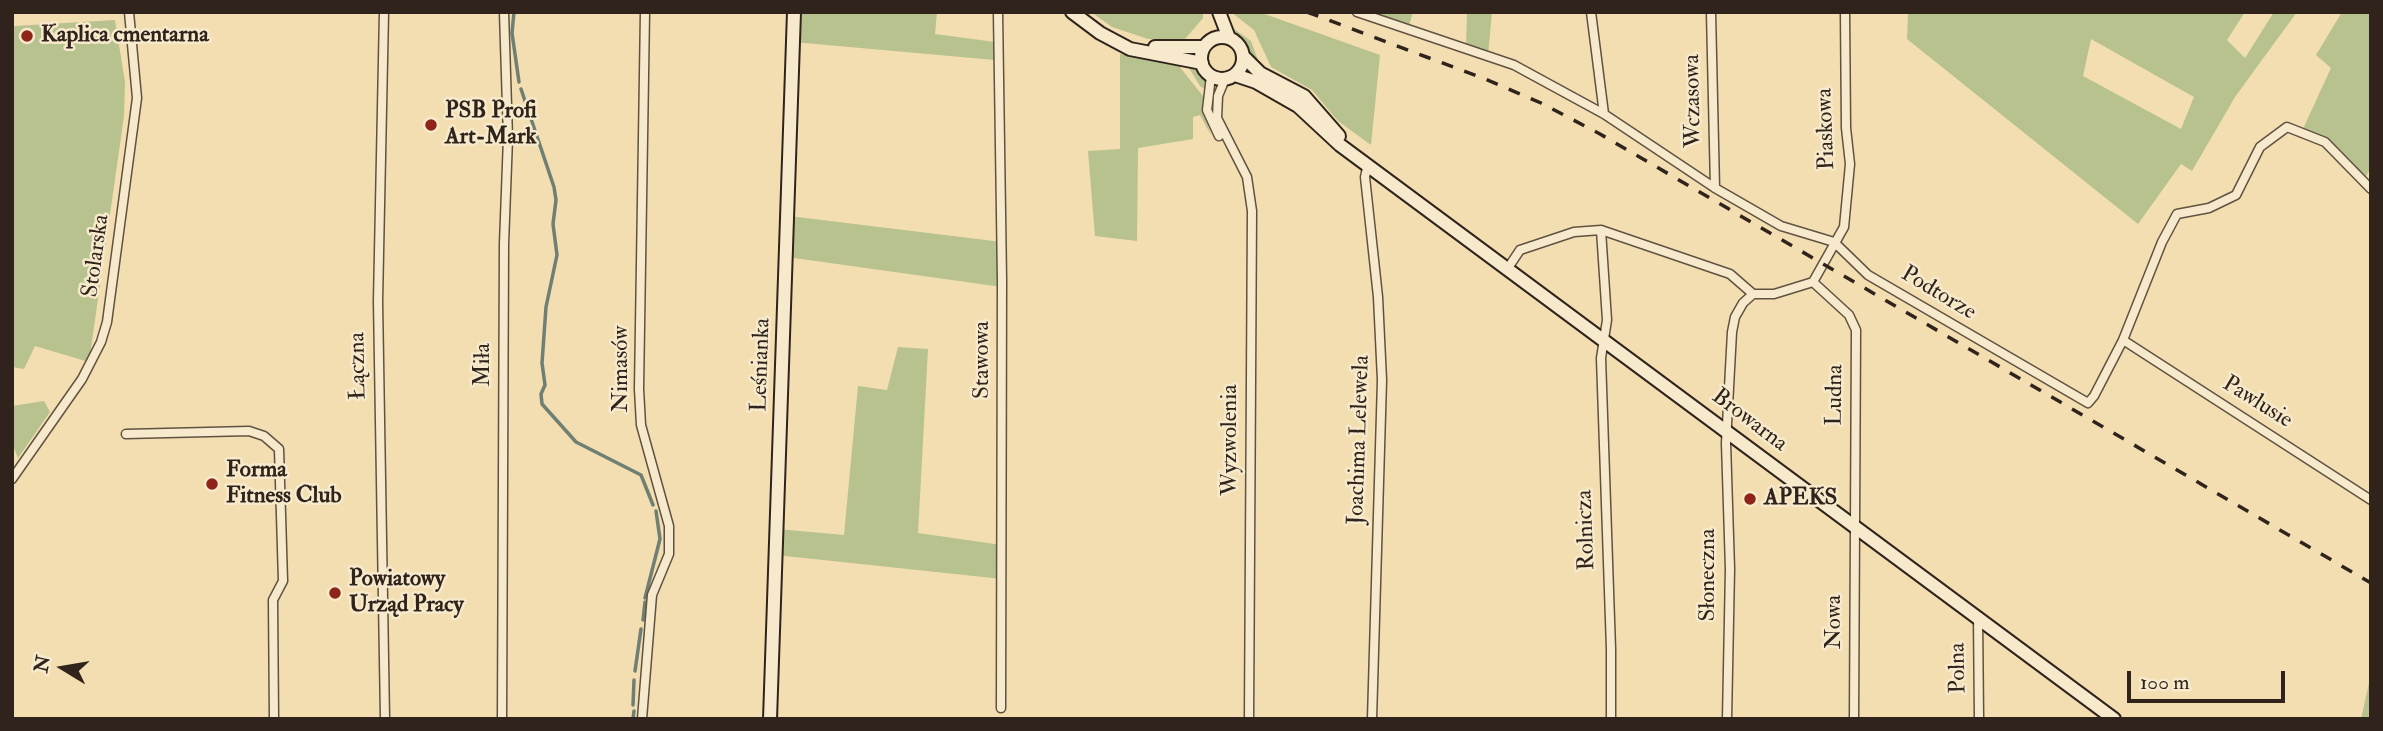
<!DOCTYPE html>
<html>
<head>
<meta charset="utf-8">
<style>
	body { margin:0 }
	#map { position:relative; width:2383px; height:731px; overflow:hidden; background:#f2deb1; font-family:"IM FELL Double Pica",serif }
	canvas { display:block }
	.frame { position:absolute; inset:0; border:14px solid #30231c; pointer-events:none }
	.north { position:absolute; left:28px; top:633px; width:70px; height:70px; -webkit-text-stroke:5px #f7eacc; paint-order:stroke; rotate:281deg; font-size:19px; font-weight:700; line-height:28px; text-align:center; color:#30231c }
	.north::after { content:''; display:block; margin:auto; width:24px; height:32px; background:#30231c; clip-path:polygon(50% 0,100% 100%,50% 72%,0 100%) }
	.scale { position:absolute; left:2127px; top:671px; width:158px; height:32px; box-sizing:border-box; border:4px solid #30231c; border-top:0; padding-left:9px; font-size:21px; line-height:24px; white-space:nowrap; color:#30231c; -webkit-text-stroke:5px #f7eacc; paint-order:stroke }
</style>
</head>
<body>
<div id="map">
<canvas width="2383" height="731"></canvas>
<div class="frame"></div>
<div class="north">N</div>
<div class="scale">100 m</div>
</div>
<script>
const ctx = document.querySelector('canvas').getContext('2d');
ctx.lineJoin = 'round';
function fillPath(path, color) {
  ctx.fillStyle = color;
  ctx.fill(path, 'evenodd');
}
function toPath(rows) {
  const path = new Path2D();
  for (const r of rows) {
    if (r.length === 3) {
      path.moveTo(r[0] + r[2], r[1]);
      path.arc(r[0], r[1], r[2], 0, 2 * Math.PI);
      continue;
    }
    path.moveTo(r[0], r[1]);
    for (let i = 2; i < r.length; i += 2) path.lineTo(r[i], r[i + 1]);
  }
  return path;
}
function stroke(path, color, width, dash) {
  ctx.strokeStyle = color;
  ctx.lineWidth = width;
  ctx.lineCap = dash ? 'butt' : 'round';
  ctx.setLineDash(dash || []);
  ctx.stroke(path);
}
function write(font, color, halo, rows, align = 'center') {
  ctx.font = font + ' "IM FELL Double Pica",serif';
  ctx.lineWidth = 5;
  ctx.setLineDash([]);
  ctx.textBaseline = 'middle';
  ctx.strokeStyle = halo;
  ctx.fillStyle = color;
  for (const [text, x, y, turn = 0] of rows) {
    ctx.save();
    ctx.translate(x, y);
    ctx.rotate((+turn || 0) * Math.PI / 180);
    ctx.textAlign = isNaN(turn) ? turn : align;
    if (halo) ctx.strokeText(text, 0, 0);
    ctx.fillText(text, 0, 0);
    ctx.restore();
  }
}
const green = toPath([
	[794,12,937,12,935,34,995,42,995,60,793,42],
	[1091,12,1203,12,1203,18,1185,39,1148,39,1112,27],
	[1231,12,1259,12,1380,55,1371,145,1338,121,1312,90,1271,67,1254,30],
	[1357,12,1413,12,1408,29],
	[1467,12,1492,12,1488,56,1466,49],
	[1908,12,2245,12,2227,40,2245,58,2274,12,2297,12,2235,97,2192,171,2181,164,2138,224,1907,39],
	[2091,39,2194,97,2181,129,2083,76],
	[2342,12,2371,12,2371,168,2363,181,2326,142,2302,131,2331,68,2316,55],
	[115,20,125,82,124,116,89,362,35,346,24,369,12,367,12,29,15,26],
	[1227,24,1251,41,1260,66,1249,57,1245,44],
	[1120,54,1179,66,1203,96,1204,112,1211,135,1200,115,1193,117,1193,139,1138,148,1137,241,1095,236,1088,151,1120,149],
	[1186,63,1201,70,1205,79,1206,90,1200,86],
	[789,216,1002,242,1002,287,787,257],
	[898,347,928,349,918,533,1002,545,1002,579,776,555,777,529,844,535,858,386,887,390],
	[44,401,50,412,18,458,12,443,12,406],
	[2371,674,2371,714,2368,719,2361,719]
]);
const stream = toPath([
	[514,12,512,33,519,82],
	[521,89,554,187,556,200,553,224,557,255,546,307,542,363,545,385,541,394,542,404,576,442,641,475,653,505],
	[645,598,660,539,656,511],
	[643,620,645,602],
	[635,671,641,629],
	[633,705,634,680],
	[633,719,634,711]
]);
const street = toPath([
	[384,12,378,301,385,719],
	[998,12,1002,280,1001,708],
	[1357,12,1514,65,1604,114,1715,188,1781,226,1834,242,1868,275,2088,403,2094,396,2123,340,2162,242,2177,214,2209,208,2236,195,2260,147,2287,127,2325,142,2371,189],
	[1591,12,1604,114],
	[1711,12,1715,188],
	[1211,76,1207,110,1219,136],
	[1225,79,1218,96,1217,118,1247,177,1252,211,1249,719],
	[1368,164,1365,177,1378,297,1382,380,1372,719],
	[1601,230,1607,320,1601,358,1611,649,1611,719],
	[1508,268,1520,250,1574,232,1601,230,1730,274,1753,294,1774,294,1813,282,1844,227,1850,164,1846,128,1845,12],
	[1813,282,1849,315,1856,330,1854,719],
	[2123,340,2371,500],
	[126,434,249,431,264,436,279,449,283,581,273,600,274,719],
	[12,479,82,379,101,342,107,322,137,98,129,12],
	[1978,617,1979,719],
	[502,719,504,244,508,138,504,12],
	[642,719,652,595,669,554,669,526,641,425,639,389,645,12],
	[1727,719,1730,569,1726,443,1732,332,1735,317,1743,303,1753,294]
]);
const secondary = toPath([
	[1072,12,1100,33,1130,49,1202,63],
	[1219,12,1229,38],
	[1222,58,21],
	[1155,47,1204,47],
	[1243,56,1260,73,1304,96,1339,136],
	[1235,75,1256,82,1298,106,1340,145,2114,719],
	[770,719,794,12]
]);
const rail = toPath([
	[1307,12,1485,79,1541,103,1600,134,2371,583]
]);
const markers = [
	[27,36,7,"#8f2418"],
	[431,125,7,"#8f2418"],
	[212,484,7,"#8f2418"],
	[1750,499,7,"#8f2418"],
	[335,593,7,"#8f2418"]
];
const poiNames = [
	["Kaplica cmentarna",41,36],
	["PSB Profi",445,112],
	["Art-Mark",445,138],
	["Forma",226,471],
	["Fitness Club",226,497],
	["APEKS",1764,499],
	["Powiatowy",349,580],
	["Urząd Pracy",349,606]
];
const streetNames = [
	["Wczasowa",1694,101,-91],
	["Piaskowa",1827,129,-92],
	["Stolarska",97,256,-82],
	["Podtorze",1938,294,31],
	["Stawowa",983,360,-90],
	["Miła",484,365,-90],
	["Leśnianka",762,365,-88],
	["Łączna",359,366,-91],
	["Nimasów",622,369,-90],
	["Ludna",1836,395,-89],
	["Pawlusie",2257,403,32],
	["Browarna",1749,421,37],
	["Wyzwolenia",1231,440,-90],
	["Joachima Lelewela",1360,440,-88],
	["Rolnicza",1587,530,-92],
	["Słoneczna",1709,575,-90],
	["Nowa",1835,622,-90],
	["Polna",1959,668,-91]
];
fillPath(green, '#b7c28e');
stroke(stream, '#707f74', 3.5);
stroke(street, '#605241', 11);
stroke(secondary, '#30231c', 16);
stroke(street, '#f7eacc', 8);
stroke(secondary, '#f7eacc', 12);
stroke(rail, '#30231c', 3.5, [12, 12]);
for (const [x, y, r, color] of markers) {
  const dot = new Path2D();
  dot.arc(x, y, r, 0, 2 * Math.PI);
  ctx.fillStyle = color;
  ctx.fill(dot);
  stroke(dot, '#f7eacc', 2.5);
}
write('bold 23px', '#30231c', '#f7eacc', poiNames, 'left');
write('23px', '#30231c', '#f7eacc', streetNames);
</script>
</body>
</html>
